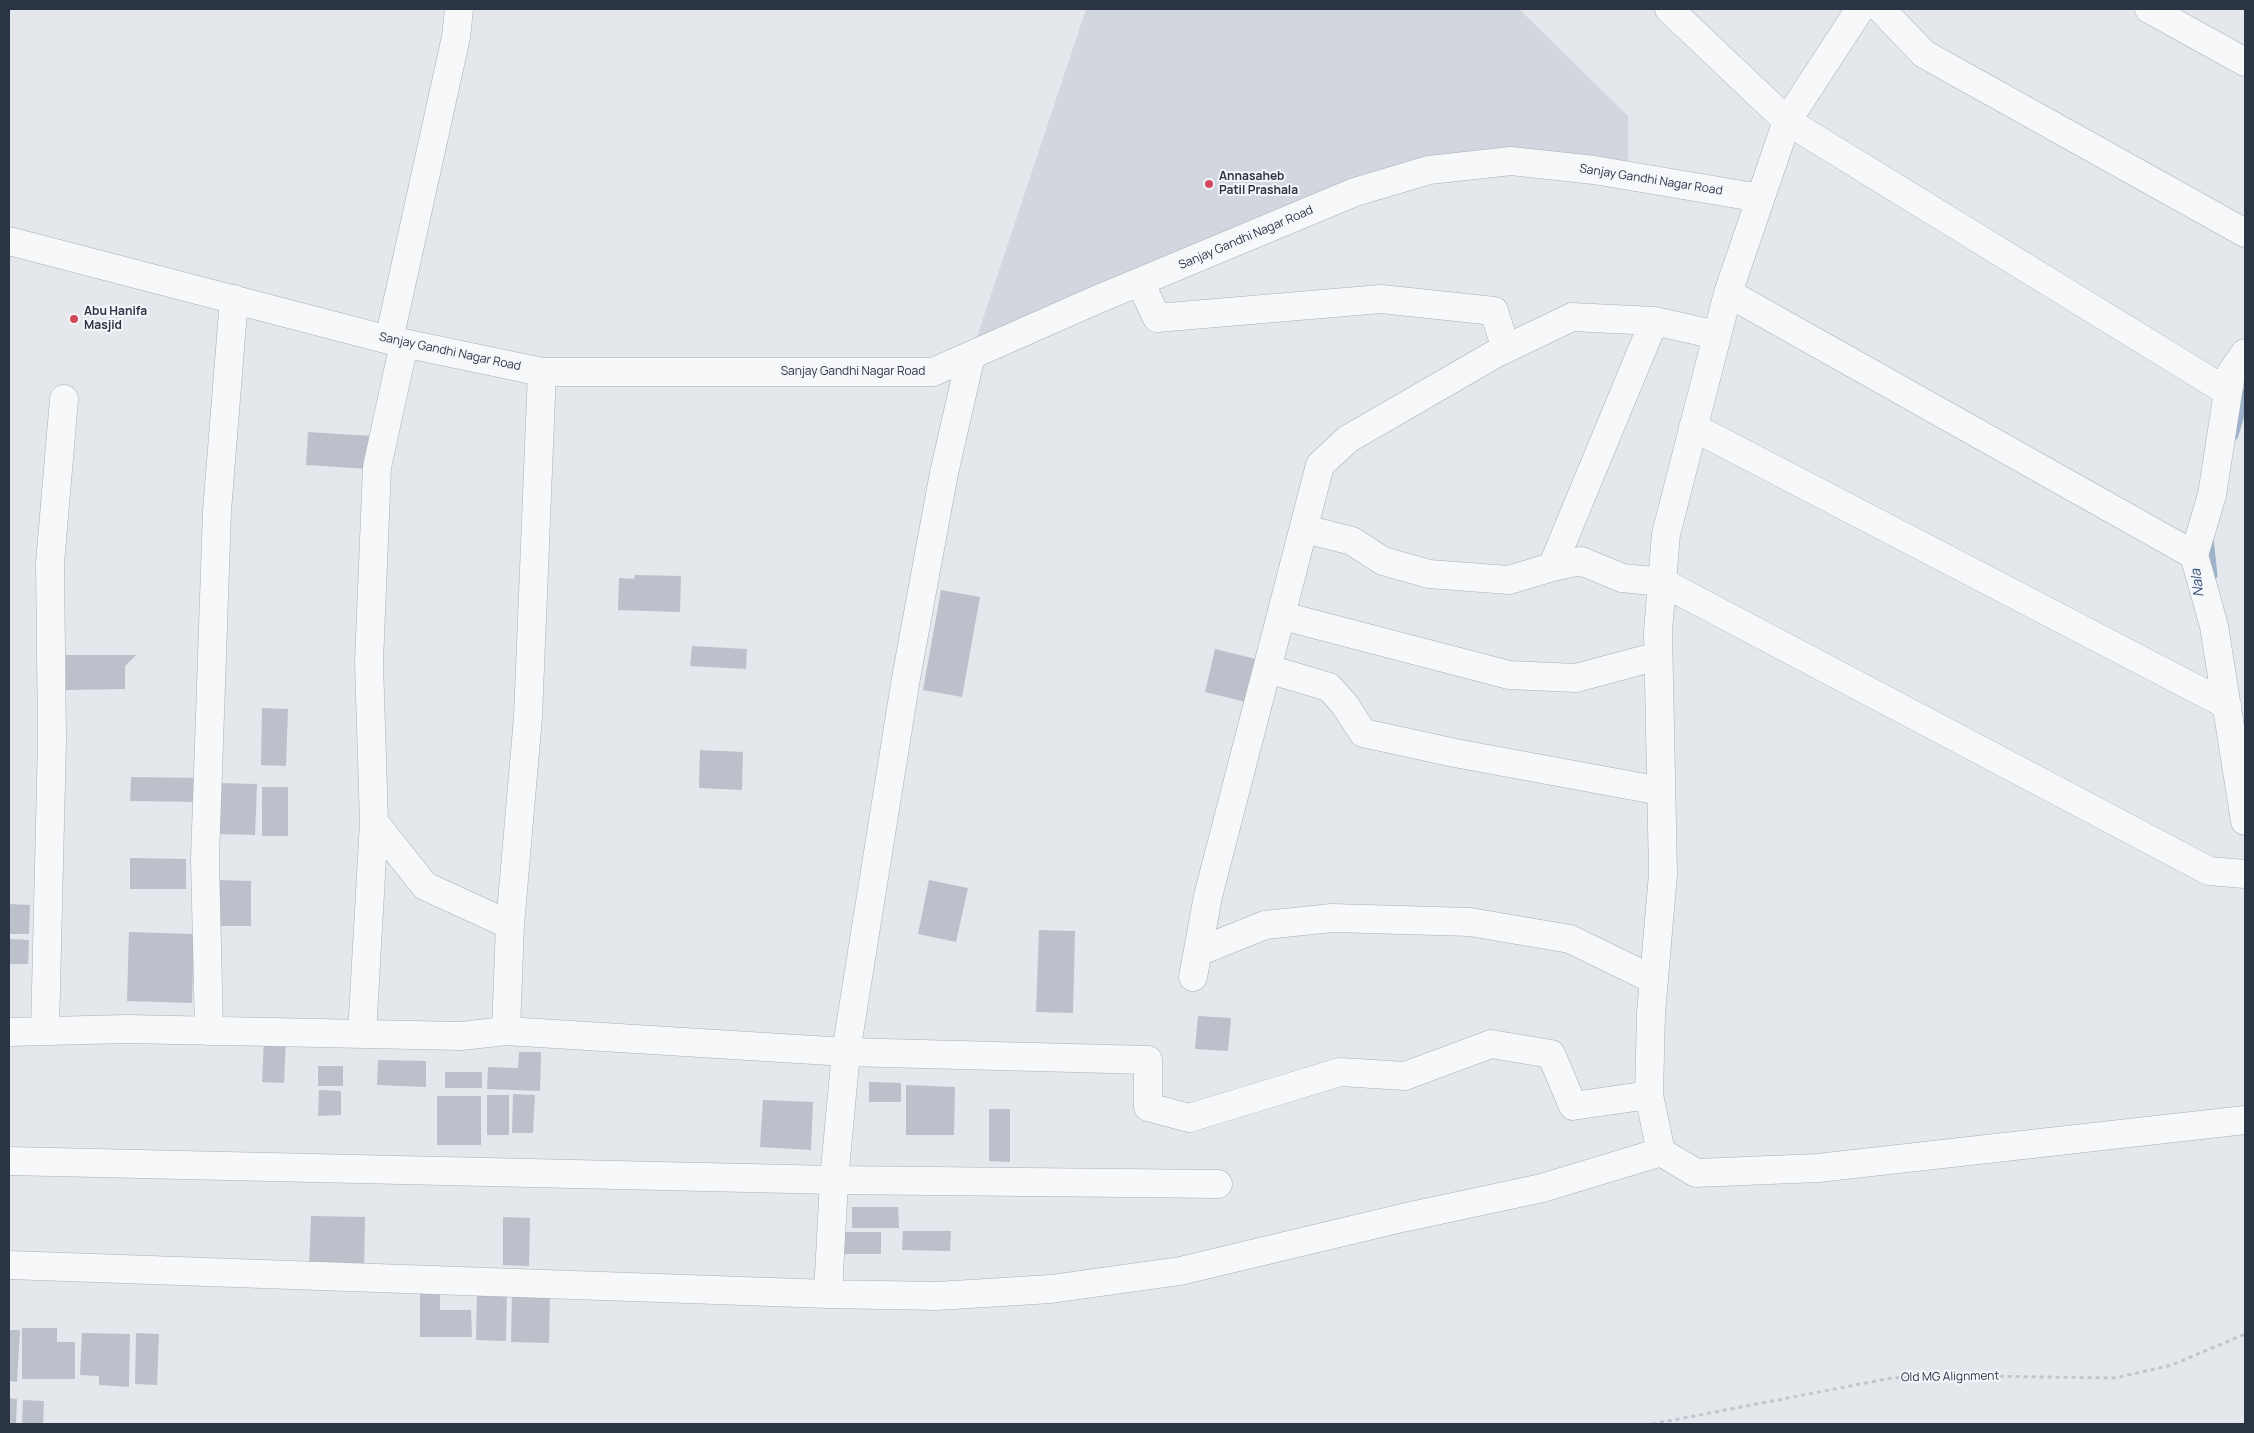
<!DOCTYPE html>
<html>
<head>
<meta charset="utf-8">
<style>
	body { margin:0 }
	#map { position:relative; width:2254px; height:1433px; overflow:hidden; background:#e4e7ec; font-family:Manrope,sans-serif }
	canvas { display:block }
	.frame { position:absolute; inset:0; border:10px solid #2b3445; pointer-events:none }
</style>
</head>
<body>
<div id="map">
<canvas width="2254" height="1433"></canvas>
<div class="frame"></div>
</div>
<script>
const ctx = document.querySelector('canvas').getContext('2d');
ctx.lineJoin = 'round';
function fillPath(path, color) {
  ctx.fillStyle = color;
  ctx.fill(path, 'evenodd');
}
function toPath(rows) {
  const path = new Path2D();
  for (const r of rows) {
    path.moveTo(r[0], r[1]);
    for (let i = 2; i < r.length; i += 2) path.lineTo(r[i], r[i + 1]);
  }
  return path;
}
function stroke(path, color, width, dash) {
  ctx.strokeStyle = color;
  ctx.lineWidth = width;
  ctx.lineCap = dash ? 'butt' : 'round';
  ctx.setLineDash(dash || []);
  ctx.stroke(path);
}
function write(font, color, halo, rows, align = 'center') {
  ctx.font = font + ' Manrope,sans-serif';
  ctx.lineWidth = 4;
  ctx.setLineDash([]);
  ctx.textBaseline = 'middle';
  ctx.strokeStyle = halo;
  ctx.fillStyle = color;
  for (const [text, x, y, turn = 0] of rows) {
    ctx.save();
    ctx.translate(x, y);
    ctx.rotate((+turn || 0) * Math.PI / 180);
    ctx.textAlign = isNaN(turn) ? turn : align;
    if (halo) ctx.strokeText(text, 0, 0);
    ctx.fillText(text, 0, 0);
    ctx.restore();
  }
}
const built = toPath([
	[1086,9,1519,9,1628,116,1628,176,1476,164,1355,192,971,355]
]);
const stream = toPath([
	[2233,435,2245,394],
	[2208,538,2212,575]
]);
const building = toPath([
	[308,432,371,436,369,469,306,465],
	[635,575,681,576,680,612,618,610,619,578,634,579],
	[941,590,980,597,962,697,923,690],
	[692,646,747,649,746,669,690,666],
	[1215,649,1260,660,1250,703,1205,692],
	[66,655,136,655,125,666,125,689,66,690],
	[262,708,288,709,286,766,261,765],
	[700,750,743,752,742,790,699,788],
	[131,777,203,778,202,802,130,801],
	[219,783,257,784,255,835,218,834],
	[262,787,288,787,288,836,262,836],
	[130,858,186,859,186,889,130,889],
	[217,880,251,881,251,926,217,926],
	[929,880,968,888,956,942,918,934],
	[9,904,30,905,29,934,9,934],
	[1039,930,1075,931,1073,1013,1036,1012],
	[129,932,194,934,192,1003,127,1001],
	[9,939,29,940,28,964,9,964],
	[1198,1016,1231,1018,1228,1051,1195,1049],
	[264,1040,286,1041,284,1083,262,1082],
	[519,1052,541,1052,540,1091,487,1089,488,1067,518,1068],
	[378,1060,426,1061,426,1087,377,1085],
	[318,1066,343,1066,343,1086,318,1086],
	[445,1072,482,1072,482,1088,445,1088],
	[869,1082,901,1083,901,1102,869,1102],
	[906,1085,955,1087,954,1135,906,1135],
	[319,1090,341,1091,341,1115,318,1116],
	[513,1094,535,1095,533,1133,512,1133],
	[487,1095,509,1095,509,1135,487,1135],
	[437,1096,481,1096,481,1145,437,1145],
	[763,1100,813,1102,811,1150,760,1147],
	[989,1109,1010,1109,1010,1162,989,1161],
	[852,1207,898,1207,899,1228,852,1228],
	[311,1216,365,1217,364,1270,309,1269],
	[503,1217,530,1218,529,1266,503,1265],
	[903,1231,951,1231,950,1251,902,1250],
	[843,1232,881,1232,881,1254,843,1254],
	[420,1289,440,1289,440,1310,471,1310,472,1337,420,1337],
	[477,1290,507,1291,506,1341,476,1340],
	[512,1292,550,1292,549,1343,511,1342],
	[22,1328,57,1328,57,1342,75,1342,75,1379,22,1379],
	[9,1330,20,1330,17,1382,9,1381],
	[82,1333,130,1334,129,1387,99,1385,99,1376,80,1375],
	[136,1333,159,1334,157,1385,135,1384],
	[9,1398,17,1399,16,1424,9,1424],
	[23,1400,44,1401,43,1424,22,1424]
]);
const path = toPath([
	[1652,1424,1892,1378,1979,1376,2115,1378,2172,1365,2245,1334]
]);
const street = toPath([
	[1669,9,1787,121,2228,392],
	[1860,9,1787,121,1728,293,1666,534,1658,631,1663,874,1651,1013,1649,1095,1661,1152,1696,1173,1818,1168,2245,1120],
	[1881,9,1924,54,2245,233],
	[2149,9,2245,62],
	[9,241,389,340,542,372,933,372,1096,300,1355,192,1429,170,1511,161,1594,170,1760,198],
	[1140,282,1157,318,1381,299,1494,311,1506,349],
	[1728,293,2194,555],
	[389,340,456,37,459,9],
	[404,344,377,467,369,662,374,822,425,886,510,925,506,1031],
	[2245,353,2231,373,2212,495,2194,555,2214,626,2245,821],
	[1693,427,2227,705],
	[1305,529,1352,541,1383,561,1429,574,1509,580,1552,567,1581,561,1622,578,1662,582,2209,871,2245,874],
	[1552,567,1654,321],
	[1283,616,1509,675,1576,678,1658,656],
	[1268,669,1329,687,1345,705,1363,733,1455,753,1661,791],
	[510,925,528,717,542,372],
	[1198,952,1265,925,1332,918,1470,922,1570,939,1654,980],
	[1193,977,1208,896,1320,465,1348,439,1495,354,1572,317,1654,321,1717,335],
	[45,1031,52,740,50,563,64,399],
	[209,1031,205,859,217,511,234,299],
	[9,1032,127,1029,461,1036,506,1031,846,1052,1148,1060,1148,1107,1189,1118,1340,1072,1405,1076,1491,1044,1551,1054,1573,1106,1649,1095],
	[362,1034,374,822],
	[9,1161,834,1180,1218,1184],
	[9,1265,828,1294,937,1296,1051,1289,1180,1271,1402,1218,1542,1188,1661,1152],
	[828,1294,834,1180,846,1052,906,678,944,473,971,355]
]);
const markers = [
	[1209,184,5,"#d1495b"],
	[74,319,5,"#d1495b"]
];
const poiNames = [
	["Annasaheb",1219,177],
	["Patil Prashala",1219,191],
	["Abu Hanifa",84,312],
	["Masjid",84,326]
];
const streetNames = [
	["Sanjay Gandhi Nagar Road",1651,180,9],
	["Sanjay Gandhi Nagar Road",1246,238,-23],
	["Sanjay Gandhi Nagar Road",450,352,12],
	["Sanjay Gandhi Nagar Road",853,372],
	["Old MG Alignment",1950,1377,-1]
];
const waterNames = [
	["Nala",2198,583,-97]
];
fillPath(built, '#d2d6de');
stroke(stream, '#9fb4cc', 11);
fillPath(building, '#bbc0ca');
stroke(street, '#a9aeb7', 29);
stroke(path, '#c2c5cb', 3, [4, 4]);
stroke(street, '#f7f8fa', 28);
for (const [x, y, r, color] of markers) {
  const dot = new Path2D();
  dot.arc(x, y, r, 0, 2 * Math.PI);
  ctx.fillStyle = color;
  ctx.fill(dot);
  stroke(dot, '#f4f6f9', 2);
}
write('bold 12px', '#2b3445', '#f4f6f9', poiNames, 'left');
write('12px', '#2b3445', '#f4f6f9', streetNames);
write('italic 14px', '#34527a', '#f4f6f9', waterNames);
</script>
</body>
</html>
